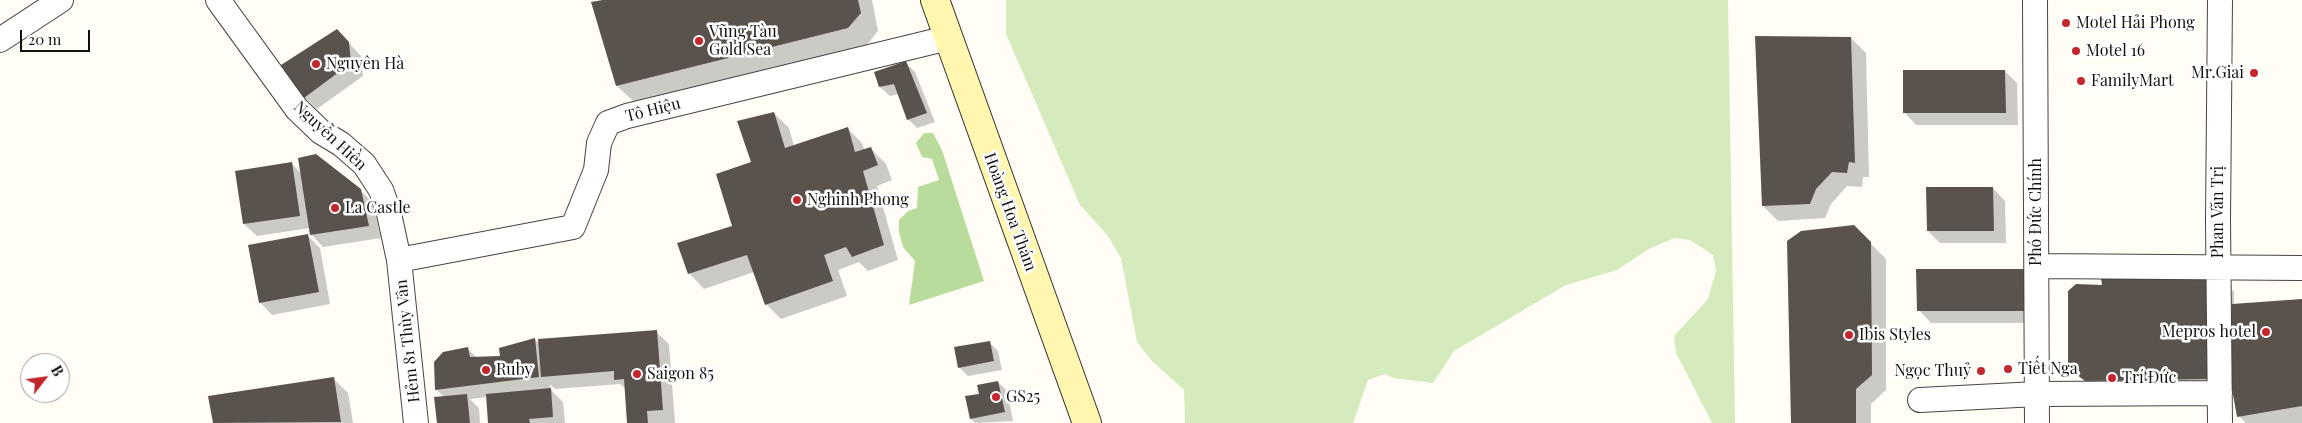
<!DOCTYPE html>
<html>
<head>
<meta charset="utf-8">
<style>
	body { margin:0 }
	#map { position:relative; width:2302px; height:423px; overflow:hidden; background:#fffdf5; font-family:"Playfair Display",serif }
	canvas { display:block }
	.north { position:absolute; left:20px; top:353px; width:50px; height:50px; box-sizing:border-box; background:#fff; border:1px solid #a0a0a0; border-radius:50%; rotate:60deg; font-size:14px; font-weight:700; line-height:20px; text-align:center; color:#111 }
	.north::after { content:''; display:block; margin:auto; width:18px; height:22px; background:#c4262e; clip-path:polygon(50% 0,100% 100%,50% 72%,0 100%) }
	.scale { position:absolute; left:20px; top:30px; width:70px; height:22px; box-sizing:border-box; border:2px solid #111; border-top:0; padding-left:6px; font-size:15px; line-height:18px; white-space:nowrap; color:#111; -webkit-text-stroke:4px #fff; paint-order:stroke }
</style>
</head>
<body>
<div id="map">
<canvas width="2302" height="423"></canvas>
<div class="north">B</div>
<div class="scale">20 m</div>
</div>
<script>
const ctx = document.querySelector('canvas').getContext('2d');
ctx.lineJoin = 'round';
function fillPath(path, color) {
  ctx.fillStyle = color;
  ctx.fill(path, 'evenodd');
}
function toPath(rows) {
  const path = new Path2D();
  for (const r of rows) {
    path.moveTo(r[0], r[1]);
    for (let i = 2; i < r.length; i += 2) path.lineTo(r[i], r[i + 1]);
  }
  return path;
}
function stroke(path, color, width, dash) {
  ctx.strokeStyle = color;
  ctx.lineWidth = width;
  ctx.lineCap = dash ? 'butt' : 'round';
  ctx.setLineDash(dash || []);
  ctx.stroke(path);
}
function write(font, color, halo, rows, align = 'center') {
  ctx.font = font + ' "Playfair Display",serif';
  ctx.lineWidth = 5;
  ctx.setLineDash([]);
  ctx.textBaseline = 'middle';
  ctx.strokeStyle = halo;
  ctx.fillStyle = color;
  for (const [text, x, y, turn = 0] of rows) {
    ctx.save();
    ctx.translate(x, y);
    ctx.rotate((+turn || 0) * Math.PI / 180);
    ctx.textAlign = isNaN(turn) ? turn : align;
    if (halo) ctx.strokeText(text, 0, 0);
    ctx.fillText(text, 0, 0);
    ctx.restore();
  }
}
const green = toPath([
	[1006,0,1728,0,1735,423,1712,423,1676,353,1674,336,1708,299,1716,271,1713,255,1690,240,1675,238,1649,249,1617,270,1566,285,1454,351,1433,383,1393,378,1385,374,1368,380,1353,423,1185,423,1184,390,1151,360,1137,342,1121,258,1108,236,1080,205,1006,34]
]);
const forest = toPath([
	[924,133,933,133,942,150,984,281,909,305,915,261,903,247,899,232,899,220,908,211,917,208,918,187,939,180,932,159,922,157,916,143]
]);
const shadow = toPath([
	[602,0,872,0,878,31,866,46,635,103,617,86,593,2],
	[337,30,361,56,363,76,317,109,304,97],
	[1851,38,1866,53,1869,177,1863,177,1862,187,1847,186,1831,204,1825,218,1778,221,1763,206],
	[906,63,915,72,935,122,917,128,908,119,899,94,890,96,880,87,875,72],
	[2005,71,2017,83,2018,125,1916,125,1904,112],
	[774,113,789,128,794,146,847,128,862,143,865,151,871,149,886,164,892,180,877,186,898,260,868,271,859,262,838,270,847,296,781,319,766,304,754,272,704,289,690,274,679,244,734,227,753,162],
	[291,163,302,174,360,190,373,203,381,238,323,247,311,234,310,228,257,236,244,224],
	[1993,188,2005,201,2006,243,1940,243,1928,231],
	[1854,227,1886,259,1886,390,1871,404,1871,423,1793,423],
	[308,236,320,248,330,304,272,315,260,302],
	[2023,270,2036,283,2037,323,1931,323,1919,310],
	[2222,279,2234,292,2234,305,2302,301,2302,423,2246,423,2239,416,2233,384,2231,387,2099,393,2070,367,2103,286],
	[656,332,669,344,675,423,628,423,626,389,620,384,555,389,550,384,551,390,563,402,565,423,490,423,487,397,470,399,479,408,480,423,438,423,445,398,436,389,468,349,477,358,501,358,534,339,540,344],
	[989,342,998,351,1002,370,968,376,959,367],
	[333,378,348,393,353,423,214,423,210,397],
	[998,382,1007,391,1013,421,975,423,971,419,980,395]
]);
const building = toPath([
	[603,0,858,0,861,13,848,28,616,86,591,2],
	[337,29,349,42,351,63,304,98,281,65],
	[1755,36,1851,37,1855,163,1849,162,1847,173,1832,172,1816,189,1810,204,1762,206],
	[906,61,927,113,907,120,894,84,879,87,874,72],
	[1903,70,2005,70,2006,113,1903,113],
	[774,112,785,148,848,127,855,152,871,147,878,165,863,171,884,245,852,257,846,247,824,255,833,281,765,305,747,255,688,274,677,243,732,226,716,174,751,162,737,121],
	[316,154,361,189,369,226,310,235,298,158],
	[292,162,300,216,243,224,235,171],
	[1926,187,1993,187,1994,231,1927,231],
	[1854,225,1871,242,1872,375,1856,389,1856,423,1791,423,1787,241,1801,231],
	[308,234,319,292,259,303,248,245],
	[1916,269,2024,269,2025,311,1917,311],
	[2101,278,2222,278,2209,379,2085,381,2068,368,2068,291,2076,284,2102,285],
	[2302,299,2302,406,2237,417,2227,361,2232,304],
	[657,330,663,410,647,411,648,423,627,423,624,379,614,380,614,371,541,377,538,339],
	[535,338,539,377,435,390,434,362,443,352,468,347,470,357,500,356,499,348],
	[990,341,994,361,958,368,954,347],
	[334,377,341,422,213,423,208,396],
	[998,381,1005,412,970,419,965,396,979,394,977,385],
	[551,388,553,417,529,419,530,423,488,423,486,394],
	[467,394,470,423,437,423,434,397]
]);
const street = toPath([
	[218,0,297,109,321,132,341,144,364,164,381,190,388,209,399,260,416,423],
	[2035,0,2037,423],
	[2220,0,2218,220,2220,423],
	[0,40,61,0],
	[399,260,573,227,596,170,599,143,608,123,627,116,948,38],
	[2037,266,2302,268],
	[1920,400,2037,394,2220,393]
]);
const secondary = toPath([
	[935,0,1087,423]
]);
const markers = [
	[2066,23,5,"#c4262e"],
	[699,41,5,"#c4262e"],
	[2076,51,5,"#c4262e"],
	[316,64,5,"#c4262e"],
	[2254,73,5,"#c4262e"],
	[2081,81,5,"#c4262e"],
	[797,200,5,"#c4262e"],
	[335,208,5,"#c4262e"],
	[2266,332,5,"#c4262e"],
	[1849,335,5,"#c4262e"],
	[2008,369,5,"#c4262e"],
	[486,370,5,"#c4262e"],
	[1981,371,5,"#c4262e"],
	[637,374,5,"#c4262e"],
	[2112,378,5,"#c4262e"],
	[996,397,5,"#c4262e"]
];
const poiNames = [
	["Motel Hải Phong",2076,23],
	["Vũng Tàu",709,32],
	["Gold Sea",709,50],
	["Motel 16",2086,51],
	["Nguyên Hà",326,64],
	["Mr.Giai",2244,73,"right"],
	["FamilyMart",2091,81],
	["Nghinh Phong",807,200],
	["La Castle",345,208],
	["Mepros hotel",2256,332,"right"],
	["Ibis Styles",1859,335],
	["Tiết Nga",2018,369],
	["Ruby",496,370],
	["Ngọc Thuỷ",1971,371,"right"],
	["Saigon 85",647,374],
	["Trí Đức",2122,378],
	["GS25",1006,397]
];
const streetNames = [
	["Tô Hiệu",653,110,-14],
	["Nguyễn Hiền",330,136,43],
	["Hoàng Hoa Thám",1010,212,70],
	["Phó Đức Chính",2036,212,-90],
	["Phan Văn Trị",2218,212,-90],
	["Hẻm 81 Thùy Vân",408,341,-96]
];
fillPath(green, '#d5ebbd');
fillPath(forest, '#b9dc9c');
fillPath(shadow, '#0003');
fillPath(building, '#5a524d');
stroke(street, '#444', 26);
stroke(secondary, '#333', 30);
stroke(street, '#fff', 24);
stroke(secondary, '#fff6b0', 28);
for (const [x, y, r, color] of markers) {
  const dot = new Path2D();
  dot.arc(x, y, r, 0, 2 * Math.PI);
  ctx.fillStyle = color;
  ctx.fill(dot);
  stroke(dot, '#fff', 2);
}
write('16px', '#111', '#fff', poiNames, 'left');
write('16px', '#111', '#fff', streetNames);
</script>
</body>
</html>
